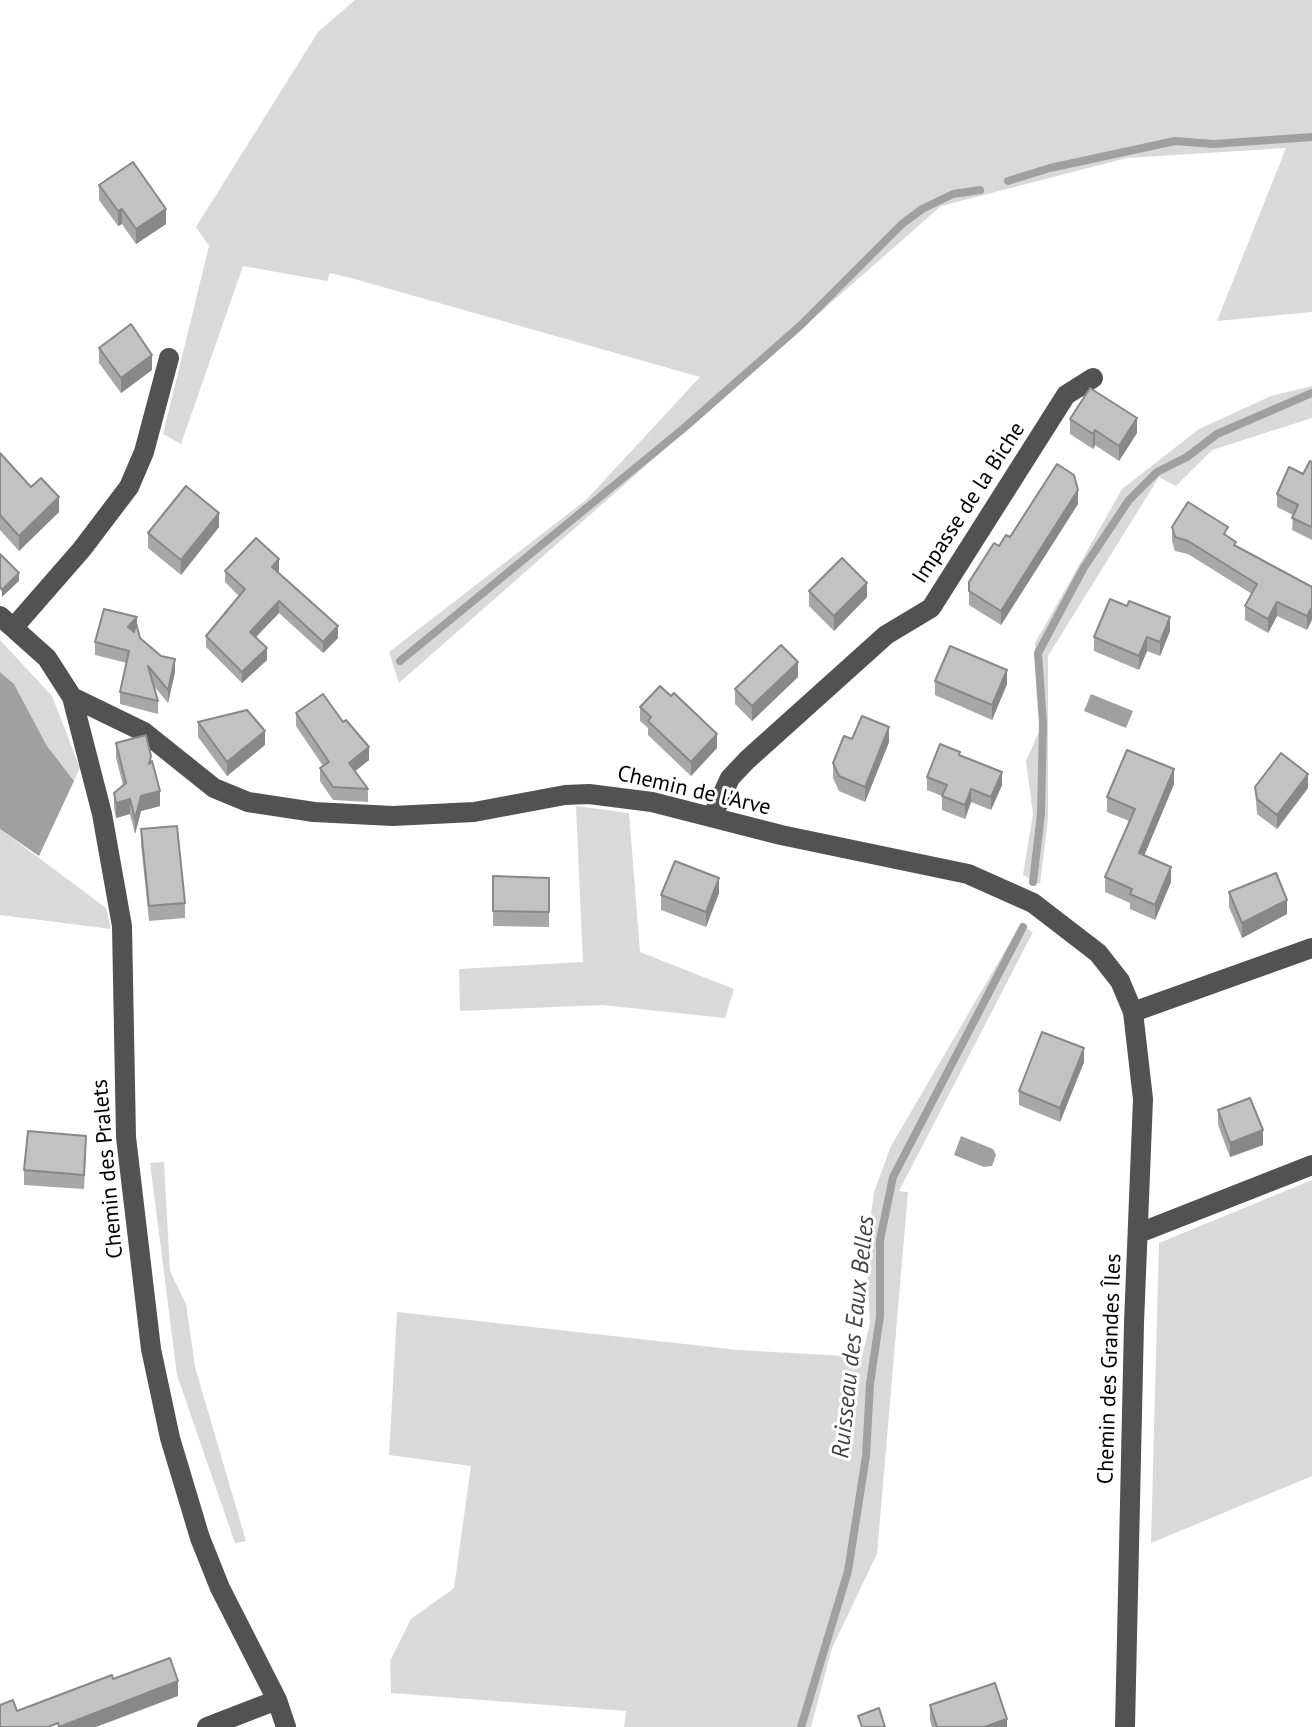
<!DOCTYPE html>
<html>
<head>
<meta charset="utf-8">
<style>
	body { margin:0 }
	canvas { display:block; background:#fff }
</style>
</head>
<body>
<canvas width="1312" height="1727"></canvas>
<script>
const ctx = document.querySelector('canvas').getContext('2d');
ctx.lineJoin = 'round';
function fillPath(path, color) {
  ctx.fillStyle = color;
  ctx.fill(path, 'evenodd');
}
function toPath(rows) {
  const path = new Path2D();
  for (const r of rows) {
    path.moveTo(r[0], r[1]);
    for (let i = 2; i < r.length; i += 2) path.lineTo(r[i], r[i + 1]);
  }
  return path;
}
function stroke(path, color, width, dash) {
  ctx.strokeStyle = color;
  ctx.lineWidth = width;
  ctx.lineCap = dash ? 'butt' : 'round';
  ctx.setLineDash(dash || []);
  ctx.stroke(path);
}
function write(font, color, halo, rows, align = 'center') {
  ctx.font = font + ' "PT Sans",sans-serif';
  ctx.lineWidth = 6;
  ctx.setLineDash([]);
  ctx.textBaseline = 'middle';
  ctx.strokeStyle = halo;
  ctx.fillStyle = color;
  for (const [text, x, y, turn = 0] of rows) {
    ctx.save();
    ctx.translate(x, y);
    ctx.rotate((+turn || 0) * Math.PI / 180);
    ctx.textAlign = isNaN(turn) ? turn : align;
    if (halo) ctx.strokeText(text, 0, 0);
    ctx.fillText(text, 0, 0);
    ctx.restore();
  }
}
const green = toPath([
	[355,0,1312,0,1312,312,1217,321,1286,148,1127,158,941,206,399,683,389,652,586,500,700,377,351,278,330,273,327,281,243,266,181,444,163,434,209,246,196,227,318,32],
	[1312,386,1312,418,1212,450,1176,486,1159,477,1048,656,1048,819,1040,884,1023,875,1033,814,1026,761,1040,729,1035,643,1122,489,1199,429,1271,396],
	[0,640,52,696,80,768,74,781,47,746,14,684,0,672],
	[576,806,629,813,640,952,734,989,725,1018,602,1005,460,1011,459,969,583,962],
	[0,829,106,908,111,929,0,915],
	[1020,925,1033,932,899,1191,908,1192,877,1554,832,1648,811,1727,624,1727,626,1711,391,1693,390,1661,411,1619,454,1588,471,1466,389,1455,397,1312,738,1350,862,1357,870,1323,866,1250,874,1192,891,1146],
	[164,1162,170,1271,186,1304,195,1367,246,1541,235,1543,177,1375,150,1163],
	[1312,1180,1312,1476,1151,1543,1159,1243]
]);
const water = toPath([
	[0,672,14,684,47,746,74,781,39,856,0,829],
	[1091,694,1133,711,1126,728,1084,711],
	[961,1136,993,1149,996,1155,992,1166,984,1167,954,1155]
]);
const stream = toPath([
	[1008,181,1050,168,1175,141,1213,144,1312,137],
	[400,661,684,428,801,325,902,224,922,209,953,194,980,190],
	[1033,882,1041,814,1043,724,1038,653,1083,569,1129,500,1157,472,1187,457,1217,434,1312,393],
	[801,1727,848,1571,866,1456,870,1384,880,1316,880,1240,893,1177,1023,927]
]);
const minor = toPath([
	[0,616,47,658,72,697,102,814,122,926,126,1137,151,1349,170,1438,200,1538,220,1588,277,1700,286,1727],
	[14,627,82,549,129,487,144,452,169,358],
	[72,697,144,732,214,788,248,802,314,812,393,816,474,812,565,795,589,794,652,802,781,835,968,874,1033,903,1098,953,1120,981,1133,1012,1143,1099,1134,1323,1125,1727],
	[713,815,730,778,747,760,886,635,931,608,1066,395,1093,378],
	[1133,1012,1312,948],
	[1139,1233,1312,1165],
	[207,1727,277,1700]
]);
const wall = toPath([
	[99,185,166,224,136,244,122,224,118,226,99,200],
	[99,348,152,370,121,393,99,363],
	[1070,419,1137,433,1119,461,1095,445,1093,449,1070,434],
	[0,453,31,487,59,512,19,551,0,530],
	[1312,462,1312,540,1292,530,1293,515,1277,507,1277,494,1303,474],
	[1078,504,1001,625,969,605,969,582,999,546,1010,537],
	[219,527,181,575,148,548,148,533],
	[1172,527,1228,536,1236,547,1312,587,1307,630,1277,616,1268,633,1245,620,1245,606,1252,594,1188,554,1175,551,1172,541],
	[225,571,279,571,278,572,338,638,323,653,279,613,256,637,267,660,242,683,206,647,206,636,239,596,225,582],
	[809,591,867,597,834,631,809,606],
	[137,625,140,638,175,672,168,703,153,685,158,701,158,714,120,704,120,692,127,663,95,655,95,642],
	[1170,631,1160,656,1147,651,1139,670,1094,651,1094,637],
	[798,677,752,721,735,704,735,689],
	[935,681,1007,684,992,720,935,695],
	[640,707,717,748,691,776,648,735,648,728,640,721],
	[296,713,369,760,355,771,368,789,368,802,333,800,320,781,320,768,323,766,296,726],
	[198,722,265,745,227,776,198,737],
	[852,739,889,742,865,802,839,791,833,778,833,763],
	[116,743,151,762,160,806,141,811,135,834,130,814,116,818,114,808,114,793,123,785,116,758],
	[960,755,1002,785,991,810,971,802,965,819,942,810,942,796,927,790,927,777],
	[1174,784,1144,856,1171,882,1155,920,1130,909,1130,903,1105,892,1105,877,1129,821,1107,812,1107,797],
	[1255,787,1308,788,1277,829,1257,814],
	[141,829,185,903,185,918,149,921,141,844],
	[493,876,549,878,549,927,493,926],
	[1229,892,1287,914,1242,938,1229,907],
	[719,893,706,927,661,910,661,895],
	[1084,1062,1060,1122,1019,1105,1019,1091],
	[1218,1110,1263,1145,1230,1157,1218,1125],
	[86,1151,84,1189,24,1185,24,1170],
	[930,1705,1007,1727,932,1727,930,1720]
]);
const shadedWall = toPath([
	[122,209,122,224,118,226,118,211],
	[166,209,166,224,136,244,136,229],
	[152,355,152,370,121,393,121,378],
	[1137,418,1137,433,1119,461,1119,446],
	[1095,430,1095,445,1093,449,1093,434],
	[1078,490,1078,504,1001,625,1001,611],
	[59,497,59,512,19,551,19,536],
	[219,513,219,527,181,575,181,560],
	[279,559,279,571,272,578,272,567],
	[19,573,19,581,2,597,2,590],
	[867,583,867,597,834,631,834,616],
	[279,601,279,613,250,643,250,632],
	[1277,602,1277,616,1268,633,1268,619],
	[1312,607,1312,620,1307,630,1307,616],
	[137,617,137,630,128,640,128,627],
	[1170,617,1170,631,1160,656,1160,642],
	[338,626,338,638,323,653,323,642],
	[1147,637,1147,651,1139,670,1139,656],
	[267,648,267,660,242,683,242,672],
	[175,659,175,672,168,703,168,690],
	[798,662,798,677,752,721,752,706],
	[1007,670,1007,684,992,720,992,705],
	[889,727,889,742,865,802,865,787],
	[265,731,265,745,227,776,227,762],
	[717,734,717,748,691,776,691,762],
	[369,747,369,760,349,776,349,763],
	[1174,769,1174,784,1139,868,1139,853],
	[1002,772,1002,785,991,810,991,797],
	[1308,774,1308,788,1277,829,1277,815],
	[971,789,971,802,965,819,965,805],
	[160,791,160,806,141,811,135,834,135,819,141,796],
	[130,799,130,814,116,818,116,803],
	[1171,867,1171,882,1155,920,1155,905],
	[719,878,719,893,706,927,706,912],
	[1287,900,1287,914,1242,938,1242,923],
	[1084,1048,1084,1062,1060,1122,1060,1108],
	[1263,1130,1263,1145,1230,1157,1230,1143],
	[178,1681,178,1696,96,1727,59,1727],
	[1007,1719,1007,1727,984,1727]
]);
const building = toPath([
	[133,162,166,209,136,229,122,209,118,211,99,185,133,162],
	[131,324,152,355,121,378,99,348,131,324],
	[1090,388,1137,418,1119,446,1095,430,1093,434,1070,419,1090,388],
	[0,453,31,487,41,478,59,497,19,536,0,515,0,453],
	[1310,461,1312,462,1312,527,1292,518,1298,505,1277,494,1289,467,1303,474,1310,461],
	[1057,464,1074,475,1078,490,1001,611,969,591,969,582,994,543,999,546,1006,535,1010,537,1057,464],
	[186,486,219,513,181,560,148,533,186,486],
	[1188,502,1228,527,1224,534,1236,542,1234,545,1312,587,1312,607,1307,616,1277,602,1268,619,1245,606,1257,584,1188,541,1175,537,1172,527,1188,502],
	[256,538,279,559,272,567,338,626,323,642,279,601,250,632,267,648,242,672,206,636,245,589,225,571,256,538],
	[0,554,19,573,2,590,0,587,0,554],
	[842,558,867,583,834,616,809,591,842,558],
	[1110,599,1127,606,1129,601,1170,617,1160,642,1147,637,1139,656,1094,637,1110,599],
	[104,609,137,617,128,627,134,632,136,623,140,638,161,656,175,659,168,690,148,666,158,701,120,692,129,651,95,642,104,609],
	[781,645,798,662,752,706,735,689,781,645],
	[950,646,1007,670,992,705,935,681,950,646],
	[660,686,671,696,674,693,717,734,691,762,648,721,651,717,640,707,660,686],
	[323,694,343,722,346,720,369,747,349,763,368,789,333,787,320,768,329,762,296,713,323,694],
	[247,710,265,731,227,762,198,722,247,710],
	[862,716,889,727,865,787,839,776,833,763,844,736,852,739,862,716],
	[146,735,151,756,149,764,152,761,160,791,141,796,135,819,130,799,116,803,114,793,126,783,116,743,146,735],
	[940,744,960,752,959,755,1002,772,991,797,971,789,965,805,942,796,947,785,927,777,940,744],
	[1127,750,1174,769,1139,853,1171,867,1155,905,1130,894,1132,889,1105,877,1135,809,1107,797,1127,750],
	[1281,753,1308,774,1277,815,1257,799,1255,787,1281,753],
	[177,826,185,903,149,906,141,829,177,826],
	[675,861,719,878,706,912,661,895,675,861],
	[1276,873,1287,900,1242,923,1229,892,1276,873],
	[493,876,549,878,549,912,493,911,493,876],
	[1042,1032,1084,1048,1060,1108,1019,1091,1042,1032],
	[1250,1098,1263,1130,1230,1143,1218,1110,1250,1098],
	[28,1131,86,1136,84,1175,24,1170,28,1131],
	[170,1658,178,1681,59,1727,58,1723,48,1727,0,1727,0,1705,13,1700,17,1711,112,1675,113,1679,170,1658],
	[995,1683,1007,1719,984,1727,937,1727,930,1705,995,1683],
	[879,1708,885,1727,862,1727,858,1716,879,1708]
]);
const streetNames = [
	["Impasse de la Biche",969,503,-57],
	["Chemin de l'Arve",694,791,13],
	["Chemin des Pralets",108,1169,-95],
	["Chemin des Grandes Îles",1110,1369,-88]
];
const waterNames = [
	["Ruisseau des Eaux Belles",854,1337,-84]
];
fillPath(green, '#d9d9d9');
fillPath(water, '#a0a0a0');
stroke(stream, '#a0a0a0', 8);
stroke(minor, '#525252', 20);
fillPath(wall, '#a7a7a7');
fillPath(shadedWall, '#888');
fillPath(building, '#c2c2c2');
stroke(building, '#888', 2);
write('22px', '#000', '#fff', streetNames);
write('italic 24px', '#414141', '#fff', waterNames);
</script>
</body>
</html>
